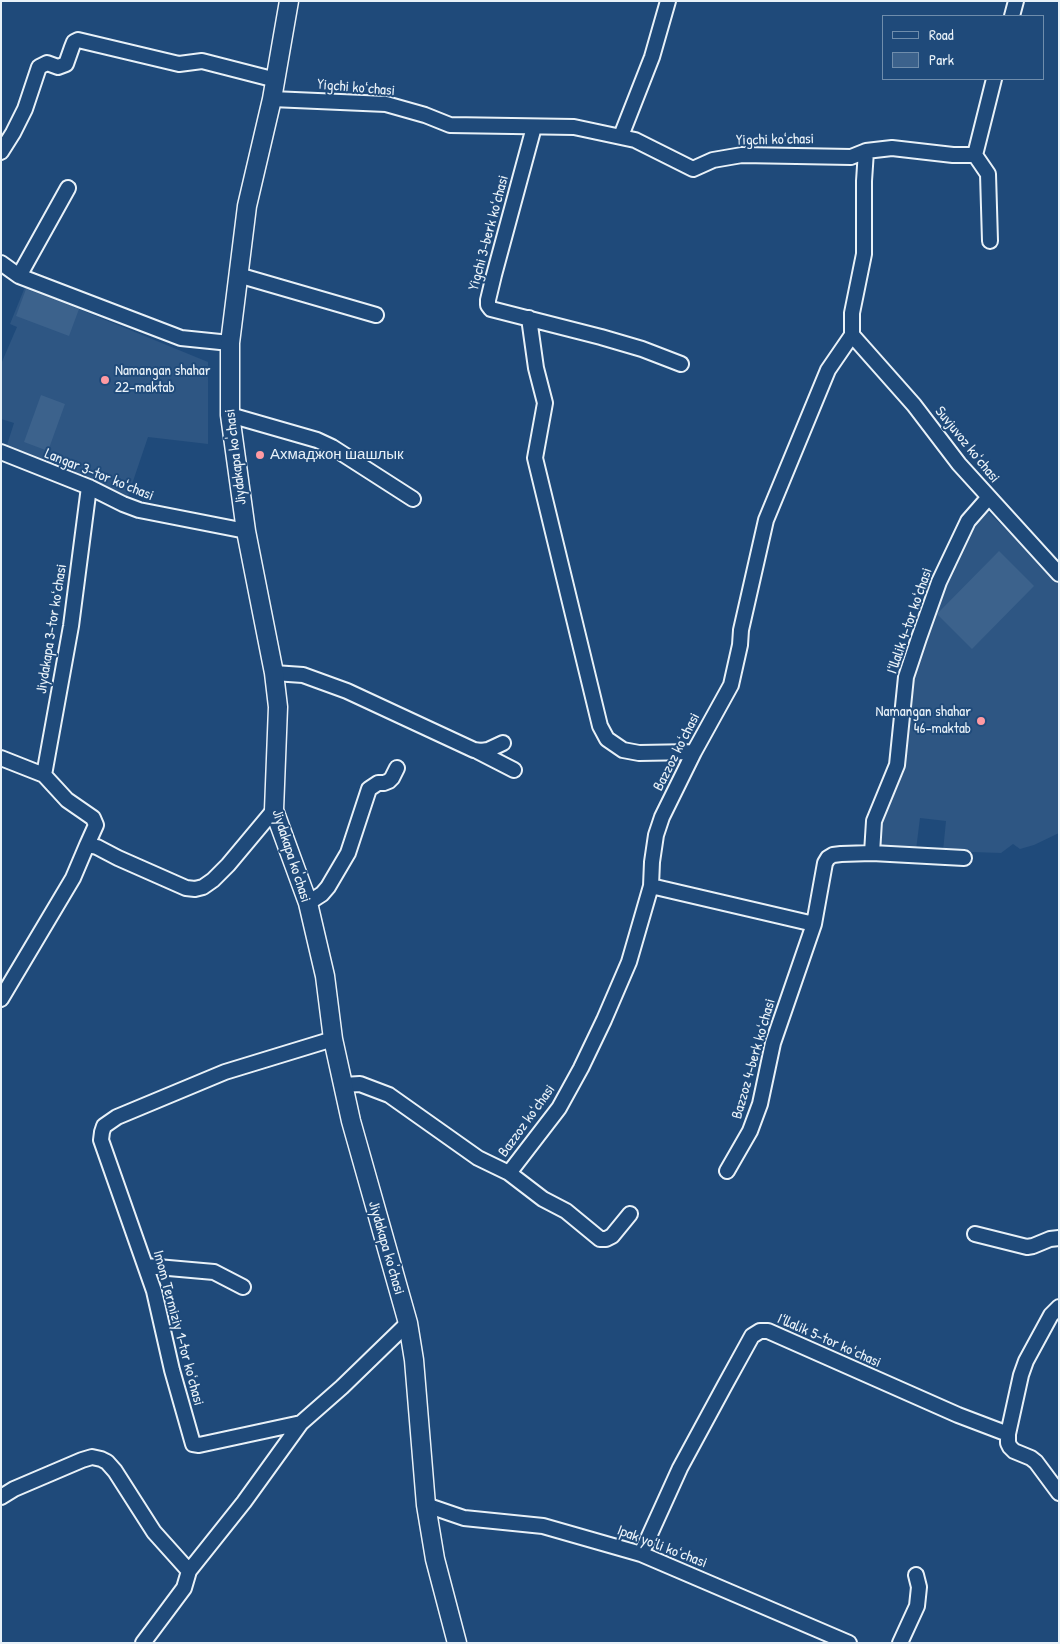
<!DOCTYPE html>
<html>
<head>
<meta charset="utf-8">
<style>
	body { margin:0 }
	#map { position:relative; width:1060px; height:1644px; overflow:hidden; background:#1f4a7a; font-family:"Patrick Hand",sans-serif }
	canvas { display:block }
	.frame { position:absolute; inset:0; border:2px solid #e8f1f8; pointer-events:none }
	.legend { position:absolute; left:882px; top:15px; width:162px; height:65px; box-sizing:border-box; background:#1f4a7a; border:1px solid #6f8dac; margin:0; padding:6px 9px; list-style:none; font-size:15px; color:#e8f1f8 }
	.legend li { display:flex; align-items:center; gap:10px; height:25px }
	.legend b { width:25px; border:1px solid #6f8dac }
</style>
</head>
<body>
<div id="map">
<canvas width="1060" height="1644"></canvas>
<div class="frame"></div>
<ul class="legend">
<li><b style="height:6px;background:#1f4a7a"></b>Road</li>
<li><b style="height:14px;background:#3c628c"></b>Park</li>
</ul>
</div>
<script>
const ctx = document.querySelector('canvas').getContext('2d');
ctx.lineJoin = 'round';
function fillPath(path, color) {
  ctx.fillStyle = color;
  ctx.fill(path, 'evenodd');
}
function toPath(rows) {
  const path = new Path2D();
  for (const r of rows) {
    path.moveTo(r[0], r[1]);
    for (let i = 2; i < r.length; i += 2) path.lineTo(r[i], r[i + 1]);
  }
  return path;
}
function stroke(path, color, width, dash) {
  ctx.strokeStyle = color;
  ctx.lineWidth = width;
  ctx.lineCap = dash ? 'butt' : 'round';
  ctx.setLineDash(dash || []);
  ctx.stroke(path);
}
function write(font, color, halo, rows, align = 'center') {
  ctx.font = font + ' "Patrick Hand",sans-serif';
  ctx.lineWidth = 4;
  ctx.setLineDash([]);
  ctx.textBaseline = 'middle';
  ctx.strokeStyle = halo;
  ctx.fillStyle = color;
  for (const [text, x, y, turn = 0] of rows) {
    ctx.save();
    ctx.translate(x, y);
    ctx.rotate((+turn || 0) * Math.PI / 180);
    ctx.textAlign = isNaN(turn) ? turn : align;
    if (halo) ctx.strokeText(text, 0, 0);
    ctx.fillText(text, 0, 0);
    ctx.restore();
  }
}
const built = toPath([
	[25,287,208,362,208,444,148,437,128,496,67,469,6,448,14,423,1,419,1,364,17,327,10,324],
	[988,512,1059,580,1059,833,1034,845,1020,849,1013,844,1001,853,943,851,946,821,920,818,916,850,876,848,878,820,899,765,908,677,944,586,975,525]
]);
const green = toPath([
	[26,289,79,309,69,336,16,316],
	[41,395,65,404,48,451,24,442],
	[999,551,1034,586,972,649,937,614]
]);
const minor = toPath([
	[1012,16,1016,1],
	[272,99,386,104,425,115,450,125,574,127,635,140,693,169,713,160,742,155,851,157,866,151,864,181,864,254,852,313,852,335],
	[534,127,494,275,488,300,488,305,491,309,601,337,642,349,681,364],
	[621,136,652,57,668,1],
	[866,151,892,148,953,155,975,155,994,79],
	[1,152,13,133,25,109,39,67,47,63,58,67,66,64,72,47,74,42,78,40,179,64,202,61,276,80],
	[975,155,988,174,990,241],
	[68,188,19,276,181,338,230,343],
	[1,263,19,276],
	[238,275,376,315],
	[529,318,536,368,545,403,535,458,600,726,607,739,623,750,639,753,694,752],
	[852,335,914,405,959,464,1059,574],
	[230,415,317,440,332,447,413,499],
	[1,452,89,487,123,504,139,510,246,531],
	[274,673,303,675,347,691,474,750,481,751,488,750,503,743],
	[475,750,514,770],
	[1,758,44,775,67,800,93,818,96,825,87,845],
	[44,775,71,626,89,487],
	[872,853,874,821,897,765,906,677,919,638,939,582,968,521,989,497],
	[651,886,814,924],
	[308,903,322,894,328,887,348,853,369,789,378,783,384,783,389,781,392,778,397,768],
	[1,999,73,878,87,845,97,847,118,858,186,888,195,889,203,887,213,880,228,865,274,810],
	[333,1039,225,1072,117,1117,104,1126,102,1132,101,1140,154,1291,172,1370,193,1444,199,1445,301,1423,342,1387,408,1323],
	[343,1085,360,1084,389,1095,478,1158,509,1173,543,1199,566,1211,600,1239,606,1239,612,1236,630,1214],
	[727,1171,750,1131,760,1104,773,1043,814,924,825,863,828,858,833,855,841,854,872,853,964,858],
	[509,1173,559,1108,581,1068,604,1020,629,962,651,886,652,862,656,835,662,817,694,752,731,685,740,645,741,630,766,520,828,370,852,335],
	[975,1234,1027,1247,1033,1246,1050,1239,1059,1238],
	[146,1266,214,1272,243,1287],
	[1059,1307,1051,1315,1026,1361,1021,1375,1008,1434,1008,1443,1010,1447,1014,1451,1031,1458,1036,1462,1059,1493],
	[1,1497,14,1489,82,1460,92,1457,101,1459,107,1462,115,1471,154,1532,189,1571],
	[426,1505,464,1518,543,1526,641,1554,849,1643],
	[641,1554,680,1468,725,1385,752,1336,760,1331,768,1331,958,1415,1008,1434],
	[143,1643,184,1588,189,1571,244,1502,301,1423],
	[900,1643,917,1606,919,1587,916,1575]
]);
const tertiary = toPath([
	[289,1,272,99,247,206,230,343,230,415,246,531,274,673,278,707,274,810,308,903,325,976,333,1039,351,1121,408,1323,414,1360,426,1505,435,1559,457,1643]
]);
const markers = [
	[105,380,5,"#ff9aa2"],
	[260,455,5,"#ff9aa2"],
	[981,721,5,"#ff9aa2"]
];
const streetNames = [
	["Yigchi koʻchasi",356,88,5],
	["Yigchi koʻchasi",775,140,-1],
	["Yigchi 3-berk koʻchasi",489,233,-75],
	["Suvjuvoz koʻchasi",967,445,51],
	["Jiydakapa ko'chasi",236,457,-97],
	["Langar 3-tor koʻchasi",99,475,22],
	["Iʻllalik 4-tor koʻchasi",910,621,-71],
	["Jiydakapa 3-tor koʻchasi",52,629,-81],
	["Bazzoz koʻchasi",677,752,-63],
	["Jiydakapa ko'chasi",291,856,72],
	["Bazzoz 4-berk koʻchasi",754,1059,-74],
	["Bazzoz koʻchasi",527,1121,-54],
	["Jiydakapa ko'chasi",386,1248,74],
	["Imom Termiziy 1-tor koʻchasi",178,1328,75],
	["Iʻllalik 5-tor koʻchasi",829,1341,24],
	["Ipak yoʻli koʻchasi",662,1547,21]
];
const poiNames = [
	["Namangan shahar",115,371],
	["22-maktab",115,388],
	["Ахмаджон шашлык",270,455],
	["Namangan shahar",971,712,"right"],
	["46-maktab",971,729,"right"]
];
fillPath(built, '#2e5683');
fillPath(green, '#3c628c');
stroke(minor, '#e8f1f8', 18);
stroke(tertiary, '#e8f1f8', 21);
stroke(minor, '#1f4a7a', 14);
stroke(tertiary, '#1f4a7a', 18);
for (const [x, y, r, color] of markers) {
  const dot = new Path2D();
  dot.arc(x, y, r, 0, 2 * Math.PI);
  ctx.fillStyle = color;
  ctx.fill(dot);
  stroke(dot, '#1f4a7a', 2);
}
write('15px', '#e8f1f8', '#1f4a7a', streetNames);
write('15px', '#e8f1f8', '#1f4a7a', poiNames, 'left');
</script>
</body>
</html>
